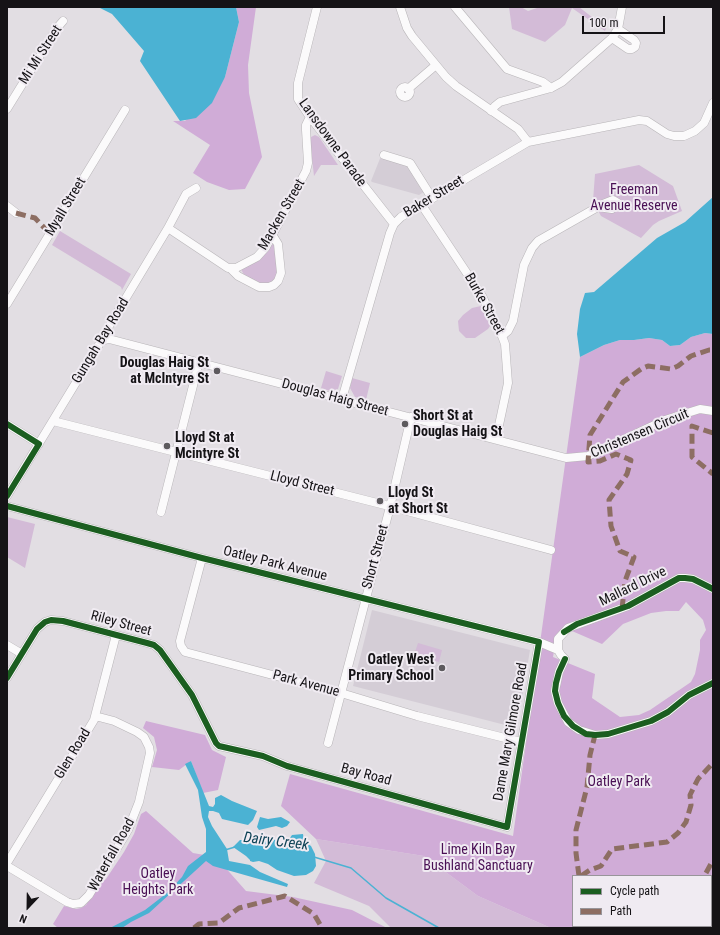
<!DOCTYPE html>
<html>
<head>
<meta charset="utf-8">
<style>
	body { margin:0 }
	#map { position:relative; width:720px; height:935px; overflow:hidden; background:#e2dee3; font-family:"Roboto Condensed",sans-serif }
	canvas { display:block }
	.frame { position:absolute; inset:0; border:8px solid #151316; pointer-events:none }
	.legend { position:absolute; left:572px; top:875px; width:140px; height:52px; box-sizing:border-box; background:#f0ebf2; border:1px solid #98959a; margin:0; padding:5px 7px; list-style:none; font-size:12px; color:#151316 }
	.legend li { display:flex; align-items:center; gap:8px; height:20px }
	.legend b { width:20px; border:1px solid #98959a }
	.north { position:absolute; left:8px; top:887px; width:40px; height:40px; -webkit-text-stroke:3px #f0ebf2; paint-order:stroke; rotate:202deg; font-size:11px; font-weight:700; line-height:16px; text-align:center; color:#151316 }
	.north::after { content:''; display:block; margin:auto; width:14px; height:18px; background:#151316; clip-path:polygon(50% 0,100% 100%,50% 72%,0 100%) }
	.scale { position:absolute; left:582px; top:16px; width:83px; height:18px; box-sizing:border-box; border:2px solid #151316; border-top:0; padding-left:5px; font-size:12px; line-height:14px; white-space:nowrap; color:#151316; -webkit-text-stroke:3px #f0ebf2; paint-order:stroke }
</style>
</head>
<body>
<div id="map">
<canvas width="720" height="935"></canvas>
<div class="frame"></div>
<ul class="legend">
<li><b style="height:5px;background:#1b5e20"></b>Cycle path</li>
<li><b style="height:5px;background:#8d6e63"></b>Path</li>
</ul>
<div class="north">N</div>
<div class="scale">100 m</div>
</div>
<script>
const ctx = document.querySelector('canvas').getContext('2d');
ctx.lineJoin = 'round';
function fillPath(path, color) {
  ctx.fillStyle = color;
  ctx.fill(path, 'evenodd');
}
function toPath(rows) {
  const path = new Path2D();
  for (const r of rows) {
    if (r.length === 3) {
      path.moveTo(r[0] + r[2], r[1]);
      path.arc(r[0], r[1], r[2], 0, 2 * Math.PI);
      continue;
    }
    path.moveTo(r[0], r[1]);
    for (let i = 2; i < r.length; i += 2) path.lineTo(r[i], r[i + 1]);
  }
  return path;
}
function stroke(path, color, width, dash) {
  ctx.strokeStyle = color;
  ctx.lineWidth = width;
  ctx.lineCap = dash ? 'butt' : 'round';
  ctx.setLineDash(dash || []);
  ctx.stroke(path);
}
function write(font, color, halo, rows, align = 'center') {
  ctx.font = font + ' "Roboto Condensed",sans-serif';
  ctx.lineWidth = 4;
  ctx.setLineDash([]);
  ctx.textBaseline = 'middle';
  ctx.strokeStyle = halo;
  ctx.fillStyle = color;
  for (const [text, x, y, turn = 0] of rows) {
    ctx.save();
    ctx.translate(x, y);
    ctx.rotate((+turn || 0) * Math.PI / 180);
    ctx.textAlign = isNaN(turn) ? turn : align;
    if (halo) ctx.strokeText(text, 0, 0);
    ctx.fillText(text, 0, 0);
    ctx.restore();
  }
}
const built = toPath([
	[381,156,409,164,424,192,419,195,372,182,371,181],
	[372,610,530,650,517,728,353,686]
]);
const green = toPath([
	[509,7,521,7,528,11,540,7,579,7,606,28,605,31,572,8,565,25,545,42,512,29],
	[315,135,319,137,338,165,321,165,314,176,310,141,311,137],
	[639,165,673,186,682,211,659,221,653,225,641,238,601,216,593,201,595,174],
	[60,231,131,274,122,290,121,287,52,245],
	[273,244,274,245,278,270,275,281,264,285,244,275,241,269],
	[481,306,492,323,488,329,475,338,466,338,459,331,458,321,463,315,472,308],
	[326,371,342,376,338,389,330,391,321,388],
	[352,378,370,383,366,400,355,397,350,388],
	[7,517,35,524,25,568,7,557],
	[418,643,442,650,439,662,414,655],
	[316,839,424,856,478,896,551,928,391,928,369,906,314,883,326,861]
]);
const forest = toPath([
	[236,7,256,7,248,65,249,93,262,157,245,189,229,190,207,182,193,173,210,145,173,121,185,121,225,77,239,22],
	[705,333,713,334,713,909,711,908,711,876,573,876,573,926,576,926,567,928,551,928,478,896,424,856,316,839,281,806,290,774,513,836,580,357,604,345,620,340,634,340,649,338,662,340,670,346,680,345,691,337],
	[686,602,703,620,706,630,700,640,700,650,695,674,691,682,650,710,639,715,620,717,592,698,595,674,553,657,557,635,565,628,602,644,623,624,651,613,666,611,679,611],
	[146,721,205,735,212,750,226,757,218,790,203,793,191,761,179,770,152,767,157,750,154,737,143,728],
	[146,811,193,853,216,857,246,891,293,897,352,910,387,928,58,928,53,924,64,906,76,909,81,908,86,905,99,885,106,879,124,852,134,834,141,814]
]);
const water = toPath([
	[98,7,236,7,239,22,225,77,212,103,196,118,180,121,140,61,144,51,112,14],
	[713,197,713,334,705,333,691,337,680,345,670,346,662,340,649,338,634,340,620,340,604,345,580,357,577,334,580,309,585,293,594,292,657,238,685,222],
	[191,761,209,806,213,807,215,804,215,798,221,795,232,801,257,811,253,820,248,825,222,819,219,813,213,811,209,811,208,817,212,826,227,849,229,861,250,865,260,872,288,884,287,887,213,866,206,861,149,913,131,922,122,928,110,928,145,910,167,893,182,877,188,866,206,852,206,829,202,817,198,790,185,764],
	[260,817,268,819,281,817,290,822,287,826,282,828,276,826,259,830,257,827],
	[303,834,304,841,311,846,315,854,316,866,313,871,306,875,294,876,277,870,268,864,259,861,253,862,250,861,250,860,246,856,233,847,240,840,266,841,273,839,278,841,279,846,283,848,292,835]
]);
const stream = toPath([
	[225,850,235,847],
	[314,857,351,868,386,898,439,928]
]);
const minor = toPath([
	[317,7,298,83,298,99,310,117,394,224],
	[400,7,407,28,412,36,446,77,456,86,518,129,528,142],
	[455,7,507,69,543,82,551,88],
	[612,38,628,49,632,49,635,47,636,43,634,40,618,29],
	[405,92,5],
	[408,89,436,65],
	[7,109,57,28,63,21],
	[491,111,495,106,500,102,551,88,562,82,612,38,618,29,622,7],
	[384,155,410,163,432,198],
	[421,204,482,296,498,330,502,336,505,344,508,383,496,439],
	[7,206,16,213],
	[168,228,228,268,236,268,257,257,266,247,306,171,308,163,306,130,306,125,310,117],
	[231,269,238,276,259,287,269,287,274,285,278,281,281,273,278,244,273,236],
	[7,304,125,110],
	[502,336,508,331,513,321,524,265,532,248,538,241,603,204,613,200,618,203,612,209,598,207],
	[104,340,109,339,566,458,588,456,665,420,700,409,713,411],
	[342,399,390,233,394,224,401,217,528,142,639,120,647,121,667,134,674,136,684,136,695,131,704,123,713,103],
	[53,421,385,505,551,550],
	[7,424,39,444],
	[7,496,100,343,104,340,106,331,168,228,186,194,196,188],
	[7,506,202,558,539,642,558,650],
	[161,512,199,362],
	[202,558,180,641,181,646,185,652,341,693,417,716,521,742],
	[713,589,693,579,685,578,679,578,628,606,568,628,558,639,558,650,561,655,565,659,559,672,555,691,558,703,568,722,579,730,595,735,608,734,651,721,668,712,689,695,713,683],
	[7,645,22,654],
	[7,678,37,629,45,622,51,620,63,621,147,643,154,645,160,650,192,695,216,743,219,746,263,756,287,766,507,827,539,642],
	[328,743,390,507,411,417],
	[7,863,94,720,116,635],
	[7,866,67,902,73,904,81,903,89,895,128,830,139,802,150,753,149,747,144,737,137,732,114,721,95,716]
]);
const quiet = toPath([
	[16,213,35,218,50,234],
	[713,433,692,426,692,457,713,474],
	[622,609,625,581,634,557,620,551,611,526,609,500,627,474,631,460,616,454,600,461,588,462,590,435,623,382,641,369,648,366,671,369,678,366,691,356,709,350,713,350],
	[706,873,713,860],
	[579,876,576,853,576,830,587,787,590,755,595,735],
	[581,876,590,870,601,866,612,849,667,842,678,833,686,822,691,805,690,795,698,779,713,763],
	[194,928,199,924,219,923,239,908,285,896,314,914,322,928]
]);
const cycleway = toPath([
	[7,424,39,444,7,496],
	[7,506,202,558,539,642,507,827,287,766,263,756,219,746,216,743,192,695,160,650,154,645,147,643,63,621,51,620,45,622,37,629,7,678],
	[564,632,577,624,628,606,679,578,685,578,693,579,713,589],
	[565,659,559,672,556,683,555,691,558,703,564,716,573,726,586,734,595,735,608,734,651,721,668,712,689,695,713,683]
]);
const markers = [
	[217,371,4,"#5d5a5e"],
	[405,424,4,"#5d5a5e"],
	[167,446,4,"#5d5a5e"],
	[380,501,4,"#5d5a5e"],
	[442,668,4,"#5d5a5e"]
];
const streetNames = [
	["Mi Mi Street",41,55,-57],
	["Lansdowne Parade",332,143,54],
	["Baker Street",434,197,-31],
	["Myall Street",66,207,-59],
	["Macken Street",282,215,-60],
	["Burke Street",484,304,61],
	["Gungah Bay Road",101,341,-59],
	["Douglas Haig Street",335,398,15],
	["Christensen Circuit",640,434,-23],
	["Lloyd Street",302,484,14],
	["Short Street",376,557,-75],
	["Oatley Park Avenue",275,564,14],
	["Mallard Drive",633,587,-26],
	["Riley Street",121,624,15],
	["Park Avenue",306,684,15],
	["Dame Mary Gilmore Road",511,732,-80],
	["Glen Road",73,754,-59],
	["Bay Road",366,775,15],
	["Waterfall Road",112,855,-61]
];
const parkNames = [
	["Freeman",634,190],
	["Avenue Reserve",634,206],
	["Oatley Park",619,782],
	["Lime Kiln Bay",478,850],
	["Bushland Sanctuary",478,866],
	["Oatley",158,874],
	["Heights Park",158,890]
];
const poiNames = [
	["Douglas Haig St",209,363,"right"],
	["at McIntyre St",209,379,"right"],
	["Short St at",413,416],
	["Douglas Haig St",413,432],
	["Lloyd St at",175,438],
	["Mcintyre St",175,454],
	["Lloyd St",388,493],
	["at Short St",388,509],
	["Oatley West",434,660,"right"],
	["Primary School",434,676,"right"]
];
const waterNames = [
	["Dairy Creek",276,842,7]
];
fillPath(built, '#d4cdd6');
fillPath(green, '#d3bbd7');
fillPath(forest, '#d0acd7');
fillPath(water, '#4bb2d3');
stroke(stream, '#4bb2d3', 1.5);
stroke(minor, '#b8b5b8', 9);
stroke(minor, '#fbfafb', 8);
stroke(quiet, '#8d6e63', 5, [10, 5]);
stroke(cycleway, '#1b5e20', 6);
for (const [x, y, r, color] of markers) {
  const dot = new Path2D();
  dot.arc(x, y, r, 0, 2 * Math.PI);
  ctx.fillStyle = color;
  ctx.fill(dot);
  stroke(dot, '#f0ebf2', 1.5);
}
write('14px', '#151316', '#f0ebf2', streetNames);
write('14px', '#490f54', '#f0ebf2', parkNames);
write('bold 14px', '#151316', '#f0ebf2', poiNames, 'left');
write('italic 15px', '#0d4255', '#f0ebf2', waterNames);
</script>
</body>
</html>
